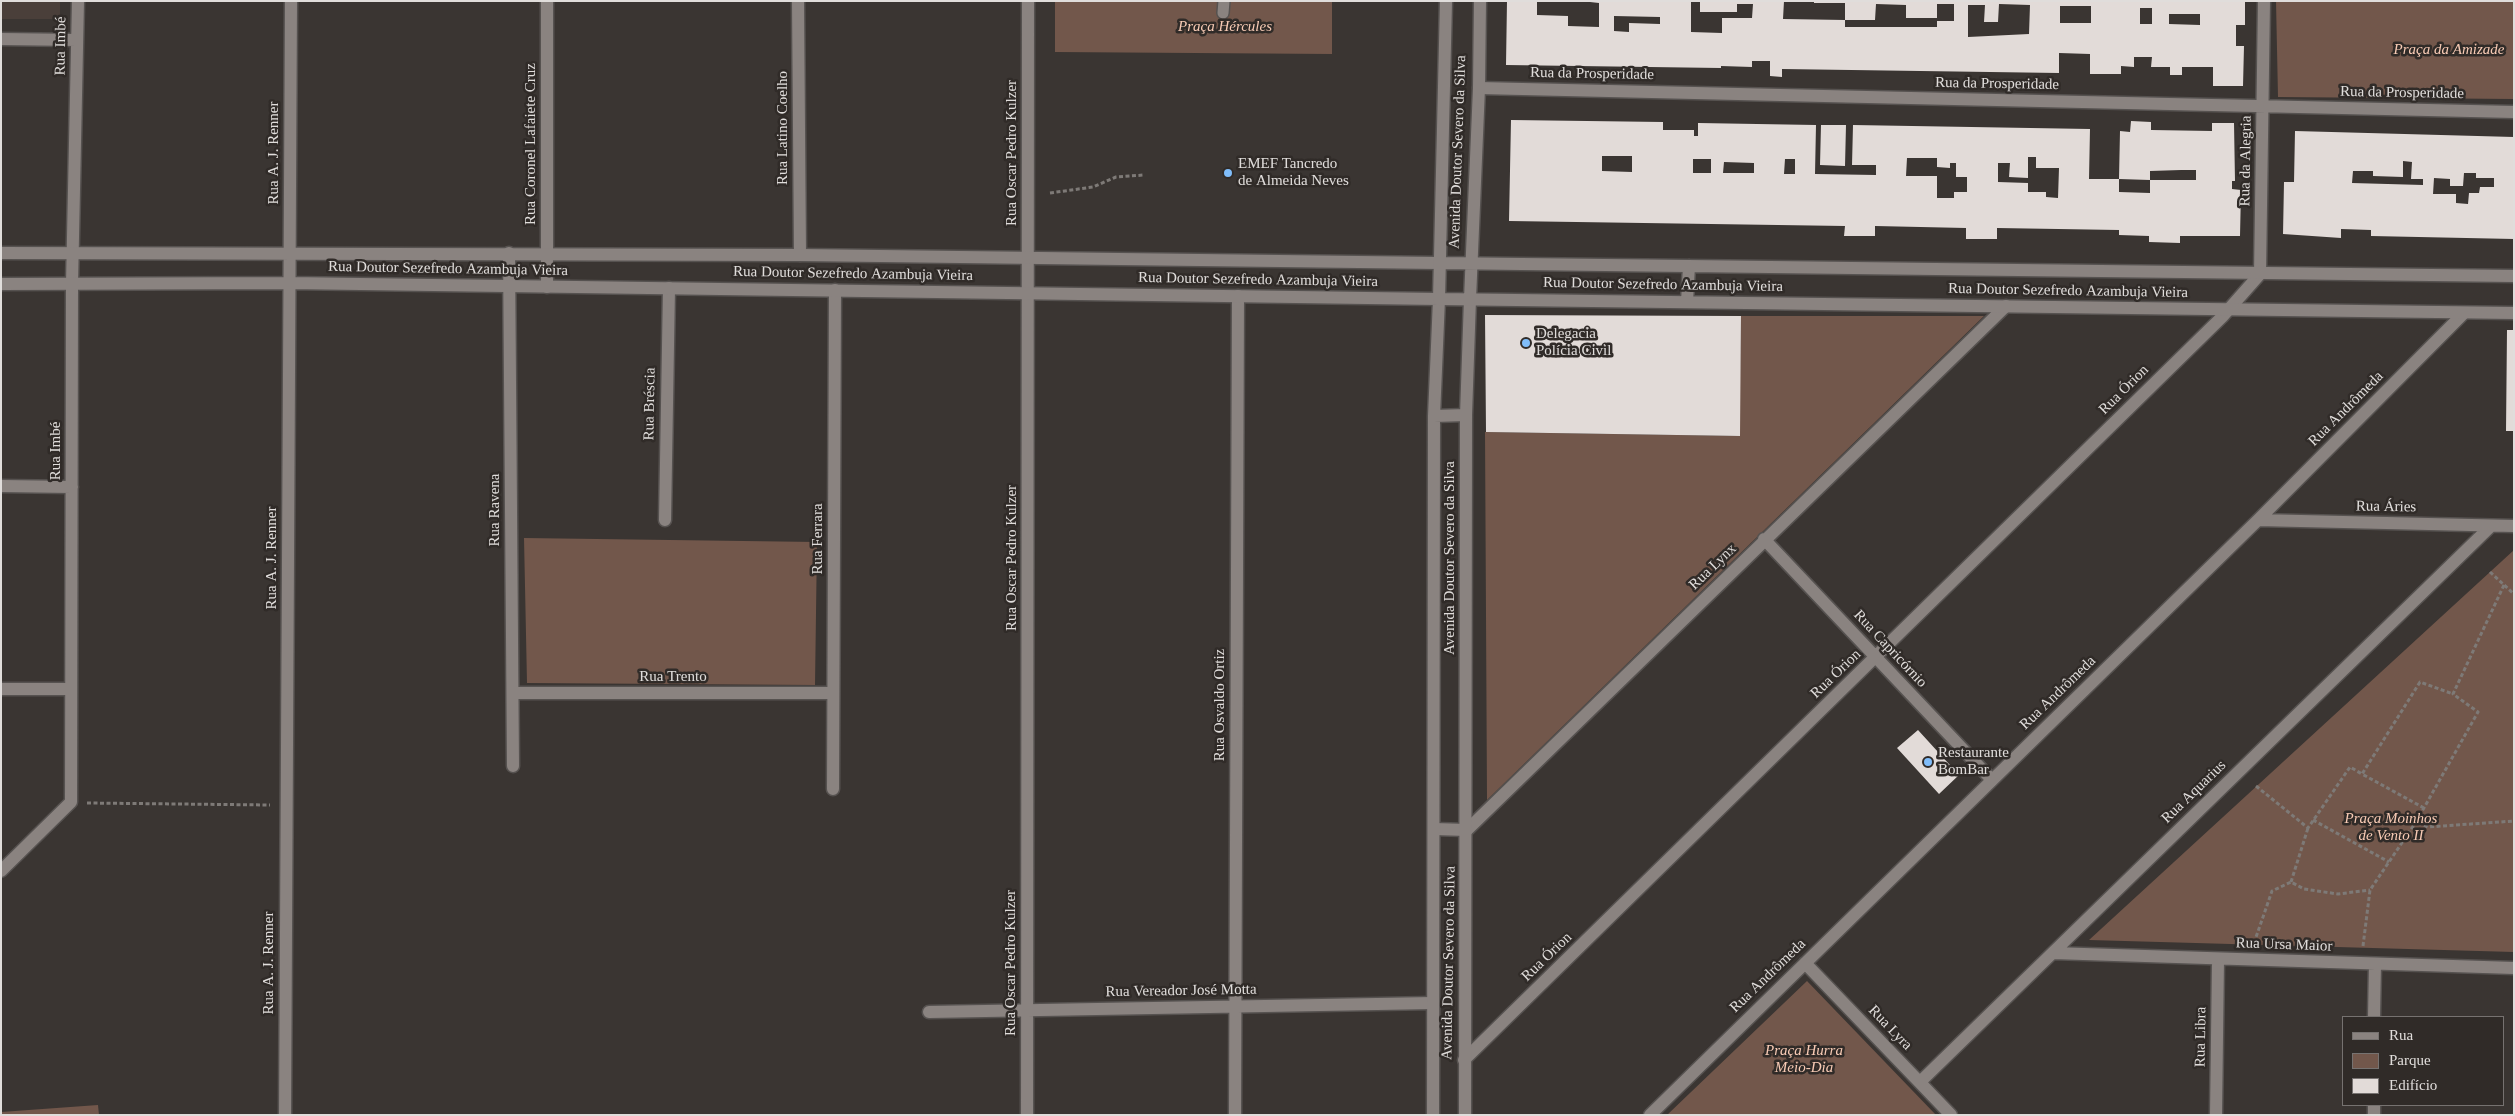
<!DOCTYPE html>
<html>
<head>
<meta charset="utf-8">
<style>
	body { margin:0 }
	#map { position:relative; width:2515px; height:1116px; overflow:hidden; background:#3a3532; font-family:"Times New Roman",serif }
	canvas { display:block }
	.frame { position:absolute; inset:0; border:2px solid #e0dddb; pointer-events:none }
	.legend { position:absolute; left:2342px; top:1016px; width:162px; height:90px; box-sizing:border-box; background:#302b28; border:1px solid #767270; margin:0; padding:6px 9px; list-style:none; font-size:15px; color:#e0dddb }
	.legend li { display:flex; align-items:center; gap:10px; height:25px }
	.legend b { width:25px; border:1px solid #767270 }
</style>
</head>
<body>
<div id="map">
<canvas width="2515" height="1116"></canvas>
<div class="frame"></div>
<ul class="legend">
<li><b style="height:6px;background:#8a8380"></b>Rua</li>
<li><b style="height:14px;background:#72574b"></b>Parque</li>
<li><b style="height:14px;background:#e2dbd8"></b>Edifício</li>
</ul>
</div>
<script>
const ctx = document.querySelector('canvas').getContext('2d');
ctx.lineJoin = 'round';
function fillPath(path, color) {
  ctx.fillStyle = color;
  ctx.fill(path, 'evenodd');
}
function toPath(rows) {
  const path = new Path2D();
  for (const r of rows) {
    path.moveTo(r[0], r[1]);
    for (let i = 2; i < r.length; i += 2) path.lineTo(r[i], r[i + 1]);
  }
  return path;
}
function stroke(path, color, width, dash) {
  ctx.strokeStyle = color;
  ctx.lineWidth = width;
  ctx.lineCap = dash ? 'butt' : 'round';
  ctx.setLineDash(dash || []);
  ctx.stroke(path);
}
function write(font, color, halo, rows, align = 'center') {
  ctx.font = font + ' "Times New Roman",serif';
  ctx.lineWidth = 5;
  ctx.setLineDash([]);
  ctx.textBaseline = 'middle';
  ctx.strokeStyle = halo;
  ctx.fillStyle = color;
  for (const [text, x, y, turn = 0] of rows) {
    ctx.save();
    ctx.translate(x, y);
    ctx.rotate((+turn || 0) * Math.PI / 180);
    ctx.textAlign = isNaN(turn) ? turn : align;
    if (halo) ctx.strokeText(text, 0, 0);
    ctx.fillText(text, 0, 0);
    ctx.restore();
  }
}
const built = toPath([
	[1,1,60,1,60,19,1,19]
]);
const green = toPath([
	[1055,1,1332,1,1332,54,1055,52],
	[2276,1,2514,1,2514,99,2278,97],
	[1741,316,1984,316,1487,800,1485,432,1739,436],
	[524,538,817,542,815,685,527,683],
	[2514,550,2514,952,2089,940,2490,572],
	[1807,981,1936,1115,1667,1115],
	[98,1105,99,1115,1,1115,1,1112]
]);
const building = toPath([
	[1507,1,1537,1,1537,15,1568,16,1568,26,1599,27,1599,3,1581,1,1691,1,1691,32,1722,33,1722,18,1752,18,1753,4,1737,4,1737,12,1700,12,1700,1,1784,1,1783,19,1845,20,1845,27,1937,27,1937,21,1954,21,1954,4,1937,4,1937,18,1906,18,1906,5,1876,4,1875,20,1845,20,1845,3,1814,3,1814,1,2245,1,2245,25,2236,25,2236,46,2244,46,2243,86,2213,86,2213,67,2182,67,2182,75,2170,75,2170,67,2151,67,2152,57,2134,57,2134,67,2121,66,2121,74,2090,74,2090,54,2059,53,2059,73,1782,69,1782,77,1770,76,1770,61,1752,61,1752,67,1721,66,1721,68,1506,65],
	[1999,4,2030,5,2029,34,1968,37,1968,5,1985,5,1984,22,1998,22],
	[2060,6,2091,6,2091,23,2060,23],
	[2140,8,2152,8,2152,24,2140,24],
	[2169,14,2200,14,2200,25,2169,24],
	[1614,16,1660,17,1660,24,1629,23,1629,32,1614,31],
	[1511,120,1663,122,1663,130,1694,130,1694,136,1698,136,1698,123,1816,125,1815,174,1876,175,1876,165,1852,165,1853,125,2090,129,2089,179,2119,179,2119,192,2150,193,2150,180,2119,179,2120,131,2130,132,2131,121,2151,122,2151,130,2212,131,2212,123,2234,123,2235,181,2232,181,2232,189,2241,190,2240,236,2180,236,2180,243,2149,242,2149,236,2119,235,2119,230,1997,228,1997,239,1966,239,1966,228,1875,226,1875,236,1844,236,1845,226,1509,221],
	[1602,156,1632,156,1632,172,1602,171],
	[2028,157,2036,157,2036,168,2059,168,2058,198,2046,197,2046,192,2028,192,2028,183,1998,182,1998,163,2010,163,2009,177,2028,178],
	[1907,158,1937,158,1937,167,1950,168,1950,163,1956,163,1956,177,1967,177,1967,192,1954,192,1954,198,1937,198,1937,176,1906,176],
	[1693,159,1711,159,1711,173,1693,173],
	[1785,159,1795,159,1795,174,1784,174],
	[1724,162,1754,163,1754,173,1723,173],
	[2181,170,2196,170,2196,180,2150,180,2150,171],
	[1821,125,1846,125,1845,166,1820,165],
	[2295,131,2514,137,2514,239,2371,236,2371,230,2341,229,2341,238,2283,234,2284,182,2294,182],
	[2403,161,2412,162,2411,179,2423,179,2423,185,2352,183,2353,171,2373,171,2373,176,2403,177],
	[2464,173,2476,173,2476,178,2494,178,2494,187,2480,187,2479,193,2469,193,2468,204,2456,203,2456,194,2433,194,2434,178,2450,179,2450,186,2463,186],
	[1485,315,1741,316,1740,436,1486,432],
	[2507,330,2514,330,2514,431,2506,431],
	[1918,730,1959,775,1939,794,1897,748]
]);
const path = toPath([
	[1050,193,1093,187,1116,177,1144,175],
	[2490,572,2514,594],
	[2504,585,2453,694,2478,712,2416,822,2428,827,2514,821],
	[2256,786,2308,828,2350,767,2362,774],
	[87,803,270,805],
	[2424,808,2362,774,2420,682,2453,694],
	[2313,820,2389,862],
	[2291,882,2308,828],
	[2254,943,2272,891,2291,882,2304,889,2338,894,2370,890],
	[2363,946,2370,890,2416,822]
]);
const service = toPath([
	[1223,13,1224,1]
]);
const minor = toPath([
	[547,1,547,287],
	[798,1,800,255],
	[1,39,77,40],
	[1479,88,2514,112],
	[509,253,513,766],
	[1,486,72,487],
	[665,520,669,288],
	[2258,520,2514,526],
	[1764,539,1992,780],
	[1,689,71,689],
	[513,693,833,693],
	[833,789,835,290],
	[1434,829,1467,830,2006,306],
	[1,871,71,802,72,284,78,1],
	[2053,953,2514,968],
	[1805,963,1951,1115],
	[929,1012,1433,1003],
	[2374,1017,2375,964],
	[1464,1060,2222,317,2260,274,2264,1],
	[1920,1082,2491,526],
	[1027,1115,1028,1],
	[1235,1115,1238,296],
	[1650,1115,2258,520,2464,313],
	[2216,1115,2218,960],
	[2374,1115,2374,1105]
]);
const tertiary = toPath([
	[1,253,800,255,1439,263],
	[1,284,289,283,1439,299,1434,416,1433,1115],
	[1434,416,1466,415],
	[285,1115,291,1],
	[1465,1115,1466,415,1470,299]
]);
const secondary = toPath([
	[1446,1,1439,299,2514,313],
	[1439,263,2514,276],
	[1470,299,1479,88,1480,1],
	[1687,302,1689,266]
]);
const markers = [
	[1228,173,5,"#80bdfa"],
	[1526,343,5,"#80bdfa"],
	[1928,762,5,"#80bdfa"]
];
const parkNames = [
	["Praça Hércules",1225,27],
	["Praça da Amizade",2449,50],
	["Praça Moinhos",2391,819],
	["de Vento II",2391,836],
	["Praça Hurra",1804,1051],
	["Meio-Dia",1804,1068]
];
const streetNames = [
	["Rua Imbé",61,46,-89],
	["Rua da Prosperidade",1592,74,1],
	["Rua da Prosperidade",1997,84,1],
	["Rua da Prosperidade",2402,93,1],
	["Rua Latino Coelho",783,128,-90],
	["Rua Coronel Lafaiete Cruz",531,144,-90],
	["Avenida Doutor Severo da Silva",1458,152,-88],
	["Rua A. J. Renner",274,153,-90],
	["Rua Oscar Pedro Kulzer",1012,153,-90],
	["Rua da Alegria",2246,161,-89],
	["Rua Doutor Sezefredo Azambuja Vieira",448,269,1],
	["Rua Doutor Sezefredo Azambuja Vieira",853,274,1],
	["Rua Doutor Sezefredo Azambuja Vieira",1258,280,1],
	["Rua Doutor Sezefredo Azambuja Vieira",1663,285,1],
	["Rua Doutor Sezefredo Azambuja Vieira",2068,291,1],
	["Rua Órion",2124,390,-45],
	["Rua Bréscia",650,404,-89],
	["Rua Andrômeda",2346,409,-45],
	["Rua Imbé",56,451,-90],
	["Rua Áries",2386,507,1],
	["Rua Ravena",495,510,-90],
	["Rua Ferrara",818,539,-90],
	["Rua A. J. Renner",272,558,-90],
	["Rua Oscar Pedro Kulzer",1012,558,-90],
	["Avenida Doutor Severo da Silva",1450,558,-90],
	["Rua Lynx",1713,567,-44],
	["Rua Capricórnio",1890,649,47],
	["Rua Órion",1836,674,-44],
	["Rua Trento",673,677],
	["Rua Andrômeda",2058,693,-44],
	["Rua Osvaldo Ortiz",1220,705,-90],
	["Rua Aquarius",2194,792,-44],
	["Rua Ursa Maior",2284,945,2],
	["Rua Órion",1547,957,-44],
	["Rua A. J. Renner",269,963,-90],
	["Rua Oscar Pedro Kulzer",1011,963,-90],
	["Avenida Doutor Severo da Silva",1449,963,-89],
	["Rua Andrômeda",1768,976,-44],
	["Rua Vereador José Motta",1181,991,-1],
	["Rua Lyra",1890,1028,46],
	["Rua Libra",2201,1037,-89]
];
const poiNames = [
	["EMEF Tancredo",1238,164],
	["de Almeida Neves",1238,181],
	["Delegacia",1536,334],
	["Polícia Civil",1536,351],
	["Restaurante",1938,753],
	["BomBar",1938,770]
];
fillPath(built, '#4a3f3a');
fillPath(green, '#72574b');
fillPath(building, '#e2dbd8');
stroke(service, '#565250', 14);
stroke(minor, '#565250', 15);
stroke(tertiary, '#565250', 15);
stroke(secondary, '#565250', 15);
stroke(path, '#7e7a77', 3, [4, 2.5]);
stroke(service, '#8a8380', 11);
stroke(minor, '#8a8380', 12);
stroke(tertiary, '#8a8380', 12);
stroke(secondary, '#8a8380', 12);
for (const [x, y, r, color] of markers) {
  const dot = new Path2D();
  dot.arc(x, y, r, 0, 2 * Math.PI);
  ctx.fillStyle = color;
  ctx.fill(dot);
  stroke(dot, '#302b28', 2);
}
write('italic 15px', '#f8cbb5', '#302b28', parkNames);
write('15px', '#e0dddb', '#302b28', streetNames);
write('15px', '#e0dddb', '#302b28', poiNames, 'left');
</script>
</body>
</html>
